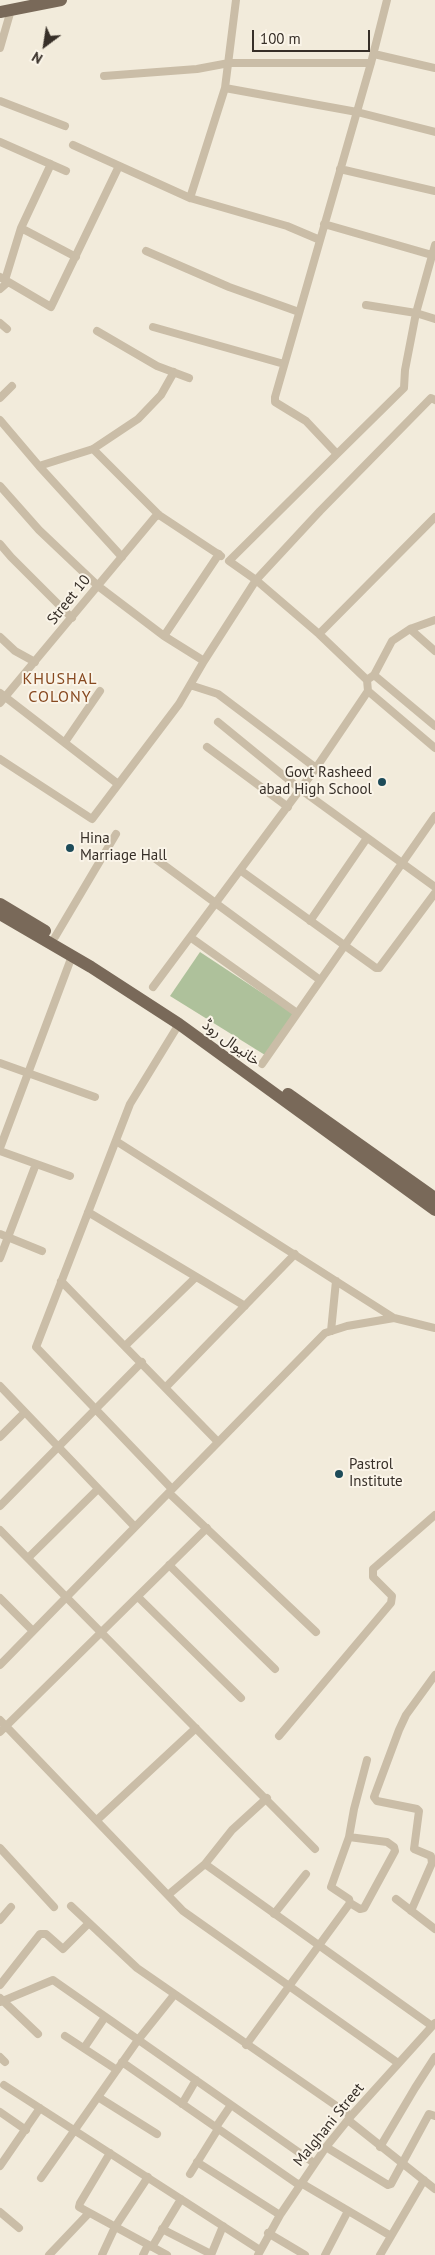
<!DOCTYPE html>
<html>
<head>
<meta charset="utf-8">
<style>
	body { margin:0 }
	#map { position:relative; width:435px; height:2255px; overflow:hidden; background:#f2ebdb; font-family:"PT Sans",sans-serif }
	canvas { display:block }
	.north { position:absolute; left:20px; top:20px; width:50px; height:50px; -webkit-text-stroke:4px #faf4e8; paint-order:stroke; rotate:211deg; font-size:14px; font-weight:700; line-height:20px; text-align:center; color:#372f28 }
	.north::after { content:''; display:block; margin:auto; width:18px; height:22px; background:#372f28; clip-path:polygon(50% 0,100% 100%,50% 72%,0 100%) }
	.scale { position:absolute; left:252px; top:30px; width:118px; height:22px; box-sizing:border-box; border:2px solid #372f28; border-top:0; padding-left:6px; font-size:15px; line-height:18px; white-space:nowrap; color:#372f28; -webkit-text-stroke:4px #faf4e8; paint-order:stroke }
</style>
</head>
<body>
<div id="map">
<canvas width="435" height="2255"></canvas>
<div class="north">N</div>
<div class="scale">100 m</div>
</div>
<script>
const ctx = document.querySelector('canvas').getContext('2d');
ctx.lineJoin = 'round';
function fillPath(path, color) {
  ctx.fillStyle = color;
  ctx.fill(path, 'evenodd');
}
function toPath(rows) {
  const path = new Path2D();
  for (const r of rows) {
    path.moveTo(r[0], r[1]);
    for (let i = 2; i < r.length; i += 2) path.lineTo(r[i], r[i + 1]);
  }
  return path;
}
function stroke(path, color, width, dash) {
  ctx.strokeStyle = color;
  ctx.lineWidth = width;
  ctx.lineCap = dash ? 'butt' : 'round';
  ctx.setLineDash(dash || []);
  ctx.stroke(path);
}
function write(font, color, halo, rows, align = 'center') {
  ctx.font = font + ' "PT Sans","Noto Sans Arabic",sans-serif';
  ctx.lineWidth = 4;
  ctx.setLineDash([]);
  ctx.textBaseline = 'middle';
  ctx.strokeStyle = halo;
  ctx.fillStyle = color;
  for (const [text, x, y, turn = 0] of rows) {
    ctx.save();
    ctx.translate(x, y);
    ctx.rotate((+turn || 0) * Math.PI / 180);
    ctx.textAlign = isNaN(turn) ? turn : align;
    if (halo) ctx.strokeText(text, 0, 0);
    ctx.fillText(text, 0, 0);
    ctx.restore();
  }
}
const green = toPath([
	[200,952,294,1014,265,1055,170,996]
]);
const minor = toPath([
	[236,0,225,88,357,112,435,132],
	[0,48,11,10],
	[374,54,435,68],
	[104,76,197,69,229,63,371,63],
	[0,101,65,126],
	[0,142,66,171],
	[73,145,190,198,225,88],
	[340,169,435,191],
	[190,198,287,226,320,240],
	[324,224,435,256],
	[21,228,76,257],
	[146,251,229,287,299,312],
	[0,277,51,307,119,166],
	[5,280,21,228,51,164],
	[0,289,8,282],
	[366,305,416,313,435,319],
	[0,323,7,329],
	[153,327,284,364],
	[97,331,157,366,189,378],
	[0,398,12,386],
	[0,420,39,466,93,449,138,419,161,395,174,372],
	[93,449,159,515,221,556],
	[337,454,404,388,405,370,416,313,435,245],
	[39,466,122,557],
	[0,486,39,530,98,586,164,636,219,554],
	[0,544,11,557,72,618],
	[410,629,435,651],
	[319,634,435,517],
	[164,636,204,661],
	[0,637,15,651,35,662],
	[374,675,435,726],
	[367,680,374,675,392,641,410,629,435,620],
	[190,685,218,694,316,768],
	[368,691,435,748],
	[0,693,118,784],
	[0,703,155,517,159,515],
	[218,722,300,789,435,887],
	[65,742,100,691],
	[207,747,288,807],
	[0,759,92,819,179,704,204,661,256,580,320,511,431,398,435,400],
	[149,854,320,980],
	[240,870,376,968,379,968,435,893],
	[310,921,367,838],
	[55,937,116,834],
	[190,937,297,1013],
	[153,987,316,768,368,691,367,680,319,634,256,580,229,561,337,454,306,421,275,402,275,397,371,63,387,0],
	[0,1063,95,1097],
	[262,1064,435,816],
	[116,1141,394,1318],
	[0,1148,72,956],
	[0,1151,70,1176],
	[88,1212,245,1306],
	[0,1234,42,1251],
	[0,1258,36,1164],
	[61,1281,218,1442],
	[331,1331,336,1281],
	[126,1345,196,1277],
	[0,1386,135,1527],
	[166,1387,295,1254],
	[0,1437,25,1412],
	[172,1489,36,1347,130,1104,179,1024],
	[169,1493,316,1632],
	[0,1506,142,1362],
	[0,1530,315,1849],
	[28,1558,98,1489],
	[169,1565,275,1669],
	[138,1597,241,1698],
	[0,1598,33,1631],
	[0,1665,325,1333,347,1326,394,1318,435,1328],
	[0,1720,183,1911,398,2063],
	[0,1732,207,1528],
	[279,1736,391,1603,392,1596,373,1577,373,1569,435,1515],
	[97,1820,196,1728],
	[349,1837,387,1842,394,1847,395,1851,364,1908,360,1909,350,1903],
	[0,1848,54,1907],
	[205,1864,432,2026],
	[168,1895,205,1864,232,1830,267,1798],
	[396,1899,435,1929],
	[71,1906,137,1968,351,2116],
	[411,1911,432,1863,431,1856,414,1849,419,1811,417,1809,377,1801,374,1797,399,1730,406,1715,435,1675],
	[274,1914,306,1874],
	[0,1920,11,1907],
	[0,1985,40,1934,46,1934,63,1949,89,1923],
	[0,1998,38,2034],
	[0,2002,53,1980,314,2163],
	[65,2036,117,2070],
	[246,2045,350,1903,349,1899,331,1887,349,1837,354,1809,367,1760],
	[84,2048,105,2017],
	[0,2057,5,2062],
	[122,2062,299,2185],
	[4,2085,260,2250],
	[98,2097,157,2134],
	[182,2104,196,2080],
	[0,2112,26,2130],
	[348,2120,435,2189],
	[216,2127,231,2105],
	[326,2147,388,2185,391,2184,429,2114,435,2116],
	[380,2147,415,2088,435,2057],
	[110,2153,80,2203,79,2207,167,2255],
	[197,2162,280,2215],
	[0,2166,40,2108],
	[190,2174,218,2129],
	[41,2178,138,2040,174,1995],
	[301,2183,391,2236],
	[0,2212,19,2228],
	[162,2229,211,2254],
	[268,2233,305,2255],
	[152,2247,181,2199],
	[49,2255,89,2213],
	[102,2255,115,2227,148,2177],
	[143,2255,148,2245],
	[211,2255,223,2226],
	[258,2255,280,2215,326,2147,351,2116,435,2023],
	[325,2255,348,2211],
	[380,2255,424,2180]
]);
const primary = toPath([
	[0,12,61,0],
	[0,904,45,931],
	[0,914,91,967,179,1024,435,1210],
	[288,1094,435,1198]
]);
const markers = [
	[382,782,5,"#1d4b59"],
	[70,848,5,"#1d4b59"],
	[339,1474,5,"#1d4b59"]
];
const streetNames = [
	["Street 10",69,600,-51],
	["خانیوال روڈ",231,1043,36],
	["Malghani Street",329,2125,-51]
];
const poiNames = [
	["Govt Rasheed",372,773,"right"],
	["abad High School",372,790,"right"],
	["Hina",80,839],
	["Marriage Hall",80,856],
	["Pastrol",349,1465],
	["Institute",349,1482]
];
const neighbourhoodNames = [
	["KHUSHAL",60,679],
	["COLONY",60,697]
];
fillPath(green, '#aec19b');
stroke(minor, '#cabda7', 8);
stroke(primary, '#796959', 12);
for (const [x, y, r, color] of markers) {
  const dot = new Path2D();
  dot.arc(x, y, r, 0, 2 * Math.PI);
  ctx.fillStyle = color;
  ctx.fill(dot);
  stroke(dot, '#faf4e8', 2);
}
write('15px', '#372f28', '#faf4e8', streetNames);
write('15px', '#372f28', '#faf4e8', poiNames, 'left');
ctx.letterSpacing = '1px';
write('16px', '#874920', '#faf4e8', neighbourhoodNames);
ctx.letterSpacing = '0px';
</script>
</body>
</html>
